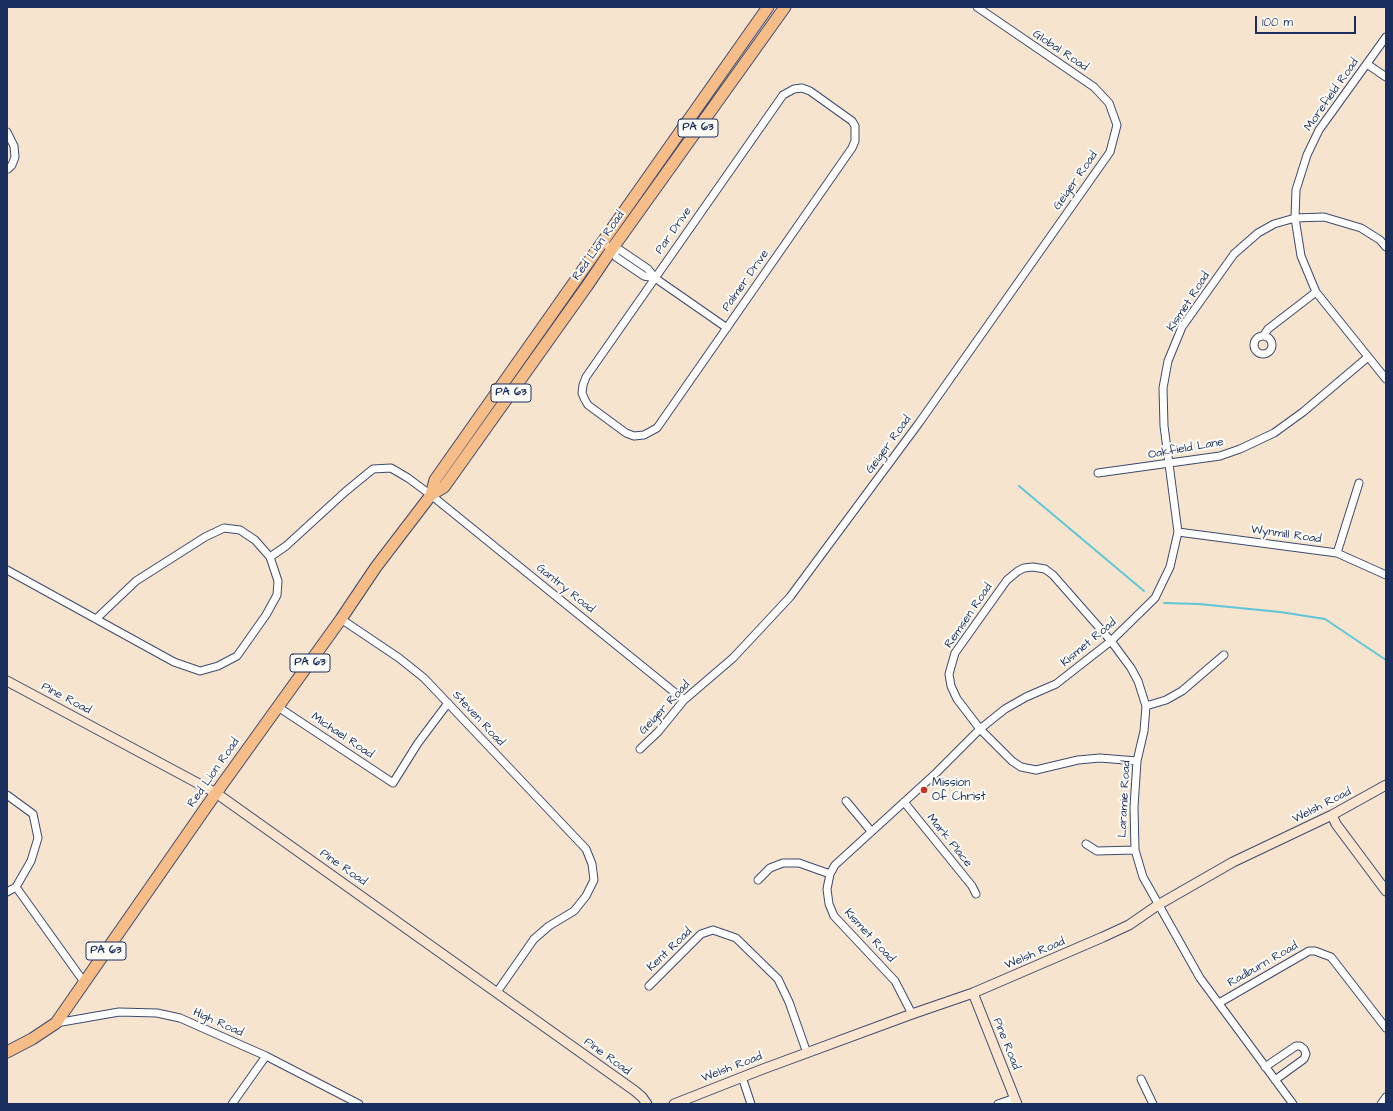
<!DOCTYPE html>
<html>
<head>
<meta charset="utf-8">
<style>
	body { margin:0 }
	#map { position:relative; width:1393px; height:1111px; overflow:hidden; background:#f7e4ce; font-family:"Architects Daughter",sans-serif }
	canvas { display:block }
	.frame { position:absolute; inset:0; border:8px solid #1b2f5e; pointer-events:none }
	.scale { position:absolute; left:1255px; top:16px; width:101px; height:18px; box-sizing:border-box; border:2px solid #1b2f5e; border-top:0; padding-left:5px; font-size:12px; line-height:14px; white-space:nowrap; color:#1b2f5e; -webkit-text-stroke:3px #fdfcf7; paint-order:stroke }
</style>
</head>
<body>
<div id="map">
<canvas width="1393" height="1111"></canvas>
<div class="frame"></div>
<div class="scale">100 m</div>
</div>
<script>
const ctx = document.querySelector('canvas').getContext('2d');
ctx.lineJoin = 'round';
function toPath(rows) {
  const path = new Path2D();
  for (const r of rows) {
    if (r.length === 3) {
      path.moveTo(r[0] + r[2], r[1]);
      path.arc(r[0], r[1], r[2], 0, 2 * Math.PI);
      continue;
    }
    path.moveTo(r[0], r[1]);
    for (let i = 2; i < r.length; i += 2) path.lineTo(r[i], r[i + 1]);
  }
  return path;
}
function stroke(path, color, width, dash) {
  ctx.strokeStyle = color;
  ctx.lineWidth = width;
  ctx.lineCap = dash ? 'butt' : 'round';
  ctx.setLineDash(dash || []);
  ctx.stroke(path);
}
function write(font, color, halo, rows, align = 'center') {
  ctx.font = font + ' "Architects Daughter",sans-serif';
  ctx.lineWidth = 4;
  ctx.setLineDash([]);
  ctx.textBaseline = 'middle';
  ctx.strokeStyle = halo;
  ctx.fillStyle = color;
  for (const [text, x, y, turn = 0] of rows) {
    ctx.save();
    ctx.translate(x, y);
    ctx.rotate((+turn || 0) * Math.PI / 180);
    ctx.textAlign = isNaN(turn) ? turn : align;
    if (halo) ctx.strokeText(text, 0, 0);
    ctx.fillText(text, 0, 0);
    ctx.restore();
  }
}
const stream = toPath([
	[1019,486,1144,591],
	[1164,603,1199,604,1280,612,1325,619,1386,660]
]);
const street = toPath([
	[1386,37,1319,130,1307,155,1296,190,1295,218,1301,256,1316,292,1386,379],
	[1367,64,1386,77],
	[802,88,810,91,852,121,855,126,855,141,852,148,657,428,644,435,634,436,626,433,588,405,585,400,582,393,583,385,586,377,783,95,794,89,802,88],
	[7,132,14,146,15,157,12,165,8,169,7,168],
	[602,242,612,249,616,257,644,276,655,278],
	[612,249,620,250,648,269,655,278,727,328],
	[1264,335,1268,329,1316,292],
	[1263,345,9],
	[1098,473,1220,456,1240,449,1274,433,1303,412,1368,357],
	[1178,532,1337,553,1386,575],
	[1337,553,1359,483],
	[7,570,174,662,200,671,218,666,237,656,266,615,277,595,278,581,270,557,286,546,345,492,373,469,391,468,408,478,431,495,684,700],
	[96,619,136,581,205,537,224,528,240,530,255,540,270,557],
	[341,619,399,658,424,678,586,849,592,864,594,880,586,896,574,911,549,926,534,939,497,992],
	[1146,706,1166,700,1182,691,1224,655],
	[278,707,393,783,418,743,448,703],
	[640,749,658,732,684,700,733,658,790,597,919,423,1110,152,1117,125,1109,103,1094,87,977,7],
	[1137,761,1100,758,1078,760,1036,770,1021,767,1012,761,980,729,957,699,951,686,949,674,955,653,1007,580,1018,571,1024,568,1033,567,1045,569,1053,575,1111,641,1131,668,1138,681,1146,706,1144,731,1137,761,1134,807,1135,850,1143,877,1200,978,1293,1104],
	[7,795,33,814,38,838,31,861,16,887,84,982],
	[846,801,871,831],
	[904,802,972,886,976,894],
	[1086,844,1097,851,1135,850],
	[758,880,770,868,783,863,799,863,830,874],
	[7,892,16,887],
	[649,986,701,934,713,930,736,938,778,979,789,1002,807,1053],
	[1219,1003,1309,951,1315,951,1331,957,1386,1028],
	[912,1014,895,981,834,916,829,904,827,889,830,874,835,865,936,773,980,729,1005,709,1026,697,1056,684,1111,641,1155,598,1170,567,1178,532,1164,426,1163,388,1168,361,1182,327,1234,254,1258,233,1274,224,1295,218,1324,217,1361,228,1380,240,1386,247],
	[56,1023,119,1012,157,1013,180,1018,266,1056,359,1104],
	[1265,1067,1296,1046,1300,1046,1304,1049,1306,1054,1304,1059,1275,1080],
	[742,1077,751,1104],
	[1141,1079,1153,1104],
	[232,1104,266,1056],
	[998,1104,1015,1098],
	[1381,1104,1386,1097]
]);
const secondary = toPath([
	[7,681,216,793,635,1091,642,1097,647,1104],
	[1332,815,1336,824,1386,891],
	[973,993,1017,1104],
	[674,1104,763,1069,912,1014,973,993,1103,937,1129,925,1158,905,1233,862,1332,815,1386,785]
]);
const primary = toPath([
	[431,495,435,480,768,7],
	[7,1052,32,1039,56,1023,216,793,341,619,376,567,431,495,444,487,587,286,612,249,785,7]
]);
const markers = [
	[924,790,4,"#c8321e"]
];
const shields = [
	[698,128,40],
	[511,393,40],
	[310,663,40],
	[106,951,40]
];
const shieldNames = [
	["PA 63",698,128],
	["PA 63",511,393],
	["PA 63",310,663],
	["PA 63",106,951]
];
const streetNames = [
	["Global Road",1060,51,34],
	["Morefield Road",1332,95,-55],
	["Geiger Road",1076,181,-55],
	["Par Drive",674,231,-55],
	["Red Lion Road",599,246,-55],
	["Palmer Drive",746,281,-55],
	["Kismet Road",1189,302,-57],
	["Geiger Road",889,445,-54],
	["Oakfield Lane",1186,449,-10],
	["Wynmill Road",1286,535,8],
	["Gantry Road",565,589,39],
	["Remsen Road",969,616,-56],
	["Kismet Road",1089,643,-40],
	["Pine Road",66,699,28],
	["Geiger Road",665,708,-47],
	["Steven Road",478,719,47],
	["Michael Road",342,736,34],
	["Red Lion Road",214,773,-55],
	["Laramie Road",1125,799,-87],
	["Welsh Road",1322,806,-27],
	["Mark Place",949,841,51],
	["Pine Road",343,868,35],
	["Kismet Road",869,936,47],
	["Kent Road",670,950,-44],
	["Welsh Road",1035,954,-23],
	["Radburn Road",1263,965,-30],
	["High Road",218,1023,24],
	["Pine Road",1006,1044,68],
	["Pine Road",607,1057,36],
	["Welsh Road",732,1068,-21]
];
const poiNames = [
	["Mission",932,783],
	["Of Christ",932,797]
];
stroke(stream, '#5dc7d7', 2);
stroke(street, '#3c4a6f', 9);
stroke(secondary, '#3c4a6f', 11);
stroke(primary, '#3c4a6f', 13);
stroke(street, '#fff', 7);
stroke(secondary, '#fce5cf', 9);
stroke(primary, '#f7bd88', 11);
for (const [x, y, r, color] of markers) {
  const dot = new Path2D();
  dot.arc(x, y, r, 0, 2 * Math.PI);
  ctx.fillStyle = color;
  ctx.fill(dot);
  stroke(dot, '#fdfcf7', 1.5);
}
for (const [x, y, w] of shields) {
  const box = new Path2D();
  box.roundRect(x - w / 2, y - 9, w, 18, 3);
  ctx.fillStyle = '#fdfcf7';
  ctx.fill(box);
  stroke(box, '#1b2f5e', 1);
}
write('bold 11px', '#1b2f5e', null, shieldNames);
write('12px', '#1b2f5e', '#fdfcf7', streetNames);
write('12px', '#1b2f5e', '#fdfcf7', poiNames, 'left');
</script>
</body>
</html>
